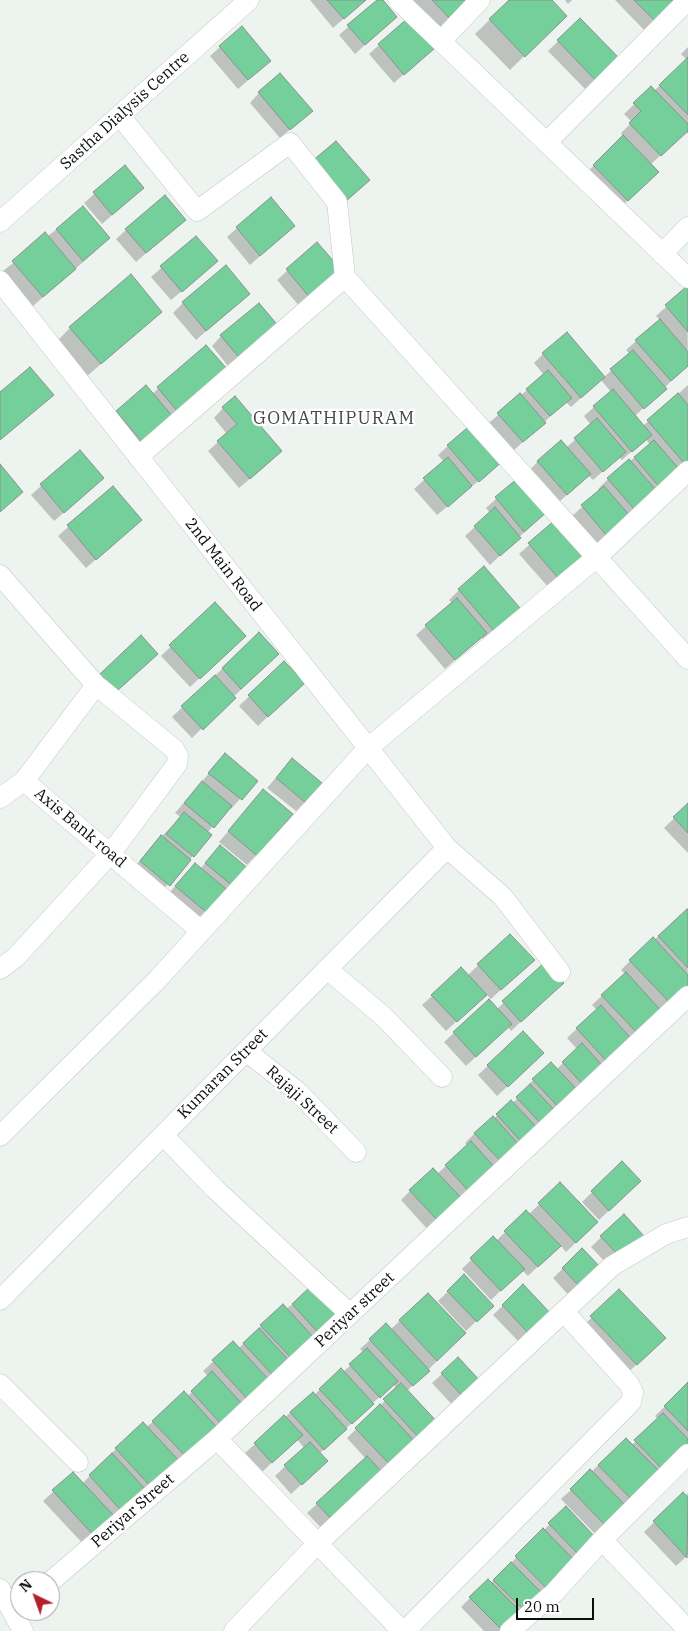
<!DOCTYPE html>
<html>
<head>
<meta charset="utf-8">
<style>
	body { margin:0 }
	#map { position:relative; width:688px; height:1631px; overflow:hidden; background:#edf3ef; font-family:"IBM Plex Serif",serif }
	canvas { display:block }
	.north { position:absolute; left:10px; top:1571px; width:50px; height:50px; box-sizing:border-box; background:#fff; border:1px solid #9e9f9e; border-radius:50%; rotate:318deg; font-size:14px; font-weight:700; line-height:20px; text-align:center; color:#0c0e0d }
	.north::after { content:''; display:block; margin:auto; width:18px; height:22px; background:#b22029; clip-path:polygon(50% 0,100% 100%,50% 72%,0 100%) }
	.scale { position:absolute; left:516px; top:1598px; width:78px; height:22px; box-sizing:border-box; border:2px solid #0c0e0d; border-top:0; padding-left:6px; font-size:15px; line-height:18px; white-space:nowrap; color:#0c0e0d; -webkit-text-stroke:4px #fff; paint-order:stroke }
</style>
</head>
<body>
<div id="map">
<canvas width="688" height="1631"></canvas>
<div class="north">N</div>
<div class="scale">20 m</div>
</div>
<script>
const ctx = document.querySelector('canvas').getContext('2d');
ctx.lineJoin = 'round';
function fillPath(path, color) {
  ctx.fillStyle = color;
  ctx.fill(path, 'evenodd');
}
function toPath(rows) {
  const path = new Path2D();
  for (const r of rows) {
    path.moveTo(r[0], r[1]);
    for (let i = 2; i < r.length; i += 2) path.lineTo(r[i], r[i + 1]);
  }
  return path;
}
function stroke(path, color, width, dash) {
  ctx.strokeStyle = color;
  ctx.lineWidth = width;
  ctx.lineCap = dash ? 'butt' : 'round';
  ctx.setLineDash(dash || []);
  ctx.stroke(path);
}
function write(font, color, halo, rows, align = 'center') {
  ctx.font = font + ' "IBM Plex Serif",serif';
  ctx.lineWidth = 4.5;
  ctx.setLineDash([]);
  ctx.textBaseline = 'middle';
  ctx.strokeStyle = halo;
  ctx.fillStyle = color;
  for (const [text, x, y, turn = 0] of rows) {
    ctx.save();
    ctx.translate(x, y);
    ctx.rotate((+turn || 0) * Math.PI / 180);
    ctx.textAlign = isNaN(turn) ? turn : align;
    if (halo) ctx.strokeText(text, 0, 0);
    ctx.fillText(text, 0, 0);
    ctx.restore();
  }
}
const shadow = toPath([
	[310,0,365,0,333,28],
	[379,0,381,0,396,17,355,54,339,35],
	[413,0,472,0,442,29],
	[510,0,550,0,565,16,510,70,475,34],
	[565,0,572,0,568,4],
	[615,0,677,0,645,31],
	[580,20,620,60,587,91,548,51],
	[379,45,433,48,394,83,369,54],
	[220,47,270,61,238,89,210,56],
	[688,47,688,134,686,132,650,165,657,172,618,210,584,175,624,137,621,133,632,122,624,114,651,88,654,91,687,60,681,54],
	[259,93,301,120,280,138,250,103],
	[125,167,143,188,102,224,84,203],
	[270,199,294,226,250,265,227,237],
	[57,229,99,248,33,306,3,271],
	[174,229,136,262,116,239,126,230],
	[196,237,206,271,171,300,151,277],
	[317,244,340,271,300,307,277,280],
	[687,288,688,365,635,416,643,426,688,385,688,460,597,544,572,516,600,491,598,489,608,479,650,445,646,439,622,460,619,457,593,480,588,475,557,504,529,471,538,461,566,448,591,425,584,416,611,392,601,380,571,407,566,402,513,451,489,423,544,375,534,363,543,354,604,377,630,354,626,350,660,320,656,316],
	[249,294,196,340,173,313,183,303],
	[161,312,86,377,56,342,70,328],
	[280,329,232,371,212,346,221,336],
	[206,346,226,370,133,452,107,421,117,412,152,394],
	[223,408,271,461,239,488,208,451,227,434,214,418],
	[448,446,493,469,437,515,414,489,444,462,438,455],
	[80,451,93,488,54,521,31,495],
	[517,480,535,522,490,565,465,536,490,513,486,508],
	[113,487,141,520,86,568,58,536],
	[555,522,584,556,549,588,519,554],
	[459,590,518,608,484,640,481,637,445,669,416,635,452,603,449,600],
	[215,604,235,645,190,687,161,656],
	[268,663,192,738,172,717,223,668],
	[284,663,293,692,258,726,239,706],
	[292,759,305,802,296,811,267,788],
	[216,765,256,781,231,809,229,807,207,833,193,856,159,894,131,871,152,846,181,817,175,813],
	[263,791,256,855,247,865,219,842],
	[688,805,688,853,664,828],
	[220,846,249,870,225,897,221,893,196,921,166,897,185,874,200,869],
	[687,911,688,989,430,1232,401,1200,410,1191,437,1174,468,1146,465,1143,475,1133,513,1103,533,1080,557,1069,577,1049,567,1038,597,1010,592,1005,625,974,621,970,630,961],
	[510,935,523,969,491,999,486,994,446,1031,422,1005,432,996,468,975],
	[545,964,552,992,511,1031,508,1027,466,1066,444,1042,454,1033,497,1009],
	[523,1033,533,1063,497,1096,478,1075],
	[622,1163,640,1181,599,1220,582,1202],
	[560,1184,587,1232,566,1252,560,1245,528,1276,522,1270,491,1300,462,1269,493,1238,496,1241,526,1212,529,1214],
	[623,1216,642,1236,610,1267,591,1247],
	[582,1250,593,1282,573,1300,553,1278],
	[464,1276,492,1306,466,1331,438,1301],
	[523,1286,550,1315,521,1344,493,1315],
	[619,1291,655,1348,626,1374,582,1327],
	[428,1294,455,1343,407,1391,438,1425,325,1532,307,1513,366,1459,347,1438,397,1389,393,1384,319,1454,316,1471,291,1494,275,1476,304,1448,297,1439,262,1472,245,1453,312,1393,314,1395,341,1370,343,1372,364,1353,360,1349,370,1340,390,1330],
	[293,1304,340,1316,86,1547,43,1501,73,1474,82,1484,116,1449,187,1397,208,1376,203,1371,233,1343,238,1349,261,1326],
	[442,1374,482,1384,456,1409,432,1383],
	[688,1384,688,1448,598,1537,561,1499,626,1440,632,1445,658,1419,655,1416],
	[688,1493,688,1555,676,1566,644,1532,683,1494,685,1496],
	[566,1508,594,1538,507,1631,484,1631,461,1607,488,1580,491,1583]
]);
const building = toPath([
	[327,0,366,0,344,19,327,0],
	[377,0,383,0,397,17,365,45,347,25,377,0],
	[432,0,473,0,452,21,432,0],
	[509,0,552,0,567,16,525,57,489,19,509,0],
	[634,0,678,0,656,22,634,0],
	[409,17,435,48,404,75,378,44,409,17],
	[580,18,621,60,598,83,557,40,580,18],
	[242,26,271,61,248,80,219,46,242,26],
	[688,57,688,115,659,85,688,57],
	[280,73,313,111,290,130,258,92,280,73],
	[651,86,688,124,688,131,661,156,629,123,641,111,633,103,651,86],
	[623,135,659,172,628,201,593,165,623,135],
	[336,141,370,180,345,202,311,162,336,141],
	[125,165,144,188,112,215,93,192,125,165],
	[165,195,186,220,146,253,125,229,165,195],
	[271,197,295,226,260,256,236,227,271,197],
	[83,206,110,238,83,261,56,229,83,206],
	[45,232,76,269,43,297,12,261,45,232],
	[196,236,218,261,182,292,160,266,196,236],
	[317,242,342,271,310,298,286,269,317,242],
	[226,265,250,294,206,331,182,302,226,265],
	[131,274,162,312,101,364,69,327,131,274],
	[687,286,688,287,688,332,665,305,687,286],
	[259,303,281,329,243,362,220,335,259,303],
	[660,319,688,352,688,366,671,381,635,340,660,319],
	[567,332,605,377,581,398,542,353,567,332],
	[206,345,228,370,178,412,157,387,206,345],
	[633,350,667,389,644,409,610,369,633,350],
	[30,367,54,395,0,440,0,392,30,367],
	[548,370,572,398,550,416,526,389,548,370],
	[146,385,173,417,143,443,116,411,146,385],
	[613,389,652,435,632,452,593,406,613,389],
	[520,393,546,423,523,442,497,413,520,393],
	[678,393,688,405,688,460,684,463,647,420,678,393],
	[235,396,282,451,250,479,217,441,237,424,222,407,235,396],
	[597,418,626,452,603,472,574,438,597,418],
	[473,423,504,460,479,482,447,445,473,423],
	[561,440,591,474,567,495,537,461,561,440],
	[654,440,680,470,660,488,634,457,654,440],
	[80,450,104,478,64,513,40,484,80,450],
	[448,457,472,486,448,507,423,478,448,457],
	[629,459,656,490,634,509,607,478,629,459],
	[0,464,23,492,0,512,0,464],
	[518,478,547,512,524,532,495,497,518,478],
	[113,486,142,520,96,560,67,525,113,486],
	[604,486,630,516,607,536,581,505,604,486],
	[495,507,521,538,500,556,474,526,495,507],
	[555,520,586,556,559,579,528,543,555,520],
	[484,566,520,608,494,631,458,589,484,566],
	[457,598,487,633,455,660,425,625,457,598],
	[215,602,246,636,200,679,169,645,215,602],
	[259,632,279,654,241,689,222,668,259,632],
	[141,635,158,654,117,691,100,674,141,635],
	[284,661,305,683,268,717,248,695,284,661],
	[215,675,236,698,203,730,181,706,215,675],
	[225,753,258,781,242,800,208,773,225,753],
	[292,758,322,783,306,803,276,778,292,758],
	[202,781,232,806,214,828,184,803,202,781],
	[263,789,293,814,257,856,228,831,263,789],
	[688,803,688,833,673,817,688,803],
	[184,812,212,835,194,857,166,834,184,812],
	[161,835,191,860,170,886,140,861,161,835],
	[220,845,250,870,235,888,205,863,220,845],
	[195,863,226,889,206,912,175,886,195,863],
	[687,909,688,910,688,968,658,936,687,909],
	[510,934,535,960,501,990,477,964,510,934],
	[653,937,688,975,688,990,672,1005,629,960,653,937],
	[545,962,564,983,521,1022,502,1001,545,962],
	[461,967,487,995,457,1022,431,995,461,967],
	[626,972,664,1014,640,1036,601,995,626,972],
	[489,999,512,1024,476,1057,453,1032,489,999],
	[601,1005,635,1043,610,1065,576,1028,601,1005],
	[523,1031,544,1053,508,1087,487,1065,523,1031],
	[582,1043,608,1072,588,1090,562,1062,582,1043],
	[551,1062,581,1094,562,1111,532,1079,551,1062],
	[530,1084,559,1115,545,1128,516,1097,530,1084],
	[511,1100,541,1132,525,1146,496,1114,511,1100],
	[493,1116,523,1149,505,1166,474,1133,493,1116],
	[471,1141,498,1171,472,1195,445,1165,471,1141],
	[622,1161,641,1181,609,1211,591,1191,622,1161],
	[433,1168,465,1202,441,1224,409,1190,433,1168],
	[560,1182,598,1222,576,1243,538,1203,560,1182],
	[526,1210,561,1246,538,1267,504,1231,526,1210],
	[624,1214,644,1236,621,1258,600,1236,624,1214],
	[493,1236,525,1269,501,1291,470,1258,493,1236],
	[582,1248,605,1272,584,1291,562,1268,582,1248],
	[464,1274,494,1306,477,1322,447,1291,464,1274],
	[313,1284,342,1316,321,1336,292,1304,313,1284],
	[523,1284,552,1315,531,1336,502,1305,523,1284],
	[619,1289,666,1338,637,1365,590,1316,619,1289],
	[428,1293,466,1333,437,1361,399,1320,428,1293],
	[283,1304,315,1339,293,1360,260,1325,283,1304],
	[386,1323,430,1371,413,1386,369,1339,386,1323],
	[259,1328,294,1366,278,1381,243,1343,259,1328],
	[233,1341,270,1381,249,1401,212,1360,233,1341],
	[367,1348,398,1381,380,1398,349,1364,367,1348],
	[458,1357,483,1384,466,1400,441,1373,458,1357],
	[341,1368,374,1404,352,1424,319,1389,341,1368],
	[212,1371,244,1406,223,1426,191,1391,212,1371],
	[688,1382,688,1431,664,1406,688,1382],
	[401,1383,440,1425,422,1441,383,1399,401,1383],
	[184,1391,221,1432,190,1461,152,1421,184,1391],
	[313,1392,347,1429,324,1450,290,1412,313,1392],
	[380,1404,419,1446,394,1469,355,1428,380,1404],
	[663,1413,688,1439,688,1448,664,1471,634,1440,663,1413],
	[284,1415,303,1435,272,1463,254,1443,284,1415],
	[143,1422,181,1463,153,1489,115,1448,143,1422],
	[626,1438,663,1475,635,1503,598,1465,626,1438],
	[310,1442,328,1461,302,1485,284,1465,310,1442],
	[112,1453,148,1492,124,1514,89,1475,112,1453],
	[367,1456,386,1476,335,1523,316,1503,367,1456],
	[590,1469,629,1509,609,1529,570,1489,590,1469],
	[73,1472,117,1519,96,1538,52,1490,73,1472],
	[683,1492,688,1498,687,1558,653,1521,683,1492],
	[566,1506,596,1538,579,1555,548,1523,566,1506],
	[543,1528,578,1564,550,1592,515,1556,543,1528],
	[511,1562,546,1597,528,1614,493,1580,511,1562],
	[488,1579,524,1615,503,1631,469,1597,488,1579]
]);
const minor = toPath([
	[398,0,688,278],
	[441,41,480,0],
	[120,116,197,211,290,143,337,202,345,277],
	[547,142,688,0],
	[0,222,249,0],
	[662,254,688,227],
	[0,281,447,848,503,897,560,972],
	[138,457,345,277,688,659],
	[0,575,96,685,24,781,201,931],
	[0,798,24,781],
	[0,969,16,957,111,853,177,764,178,756,174,749,96,685],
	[327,969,383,1016,442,1077],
	[246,1051,298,1092,356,1152],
	[163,1135,215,1189,350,1314],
	[0,1136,157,980,368,748,597,557,688,471],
	[0,1300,447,848],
	[0,1384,78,1462],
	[602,1540,688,1630],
	[50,1582,217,1439],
	[0,1589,23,1631],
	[234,1631,317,1544,612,1266,666,1234,688,1227],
	[402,1631,217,1439,688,996],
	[405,1631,631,1402,633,1392,629,1384,564,1312],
	[510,1631,554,1593,602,1540,688,1454]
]);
const streetNames = [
	["Sastha Dialysis Centre",125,111,-42],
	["2nd Main Road",223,565,52],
	["Axis Bank road",80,828,40],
	["Kumaran Street",223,1074,-45],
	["Rajaji Street",302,1100,43],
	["Periyar street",355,1310,-43],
	["Periyar Street",133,1511,-41]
];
const neighbourhoodNames = [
	["GOMATHIPURAM",334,419]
];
fillPath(shadow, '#0003');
fillPath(building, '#75cf9b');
stroke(building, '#8b918d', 1);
stroke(minor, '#c3c8c5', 21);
stroke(minor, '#fff', 20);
write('16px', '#0c0e0d', '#fff', streetNames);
ctx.letterSpacing = '1px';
write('18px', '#454a47', '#fff', neighbourhoodNames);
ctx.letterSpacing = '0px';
</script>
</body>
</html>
